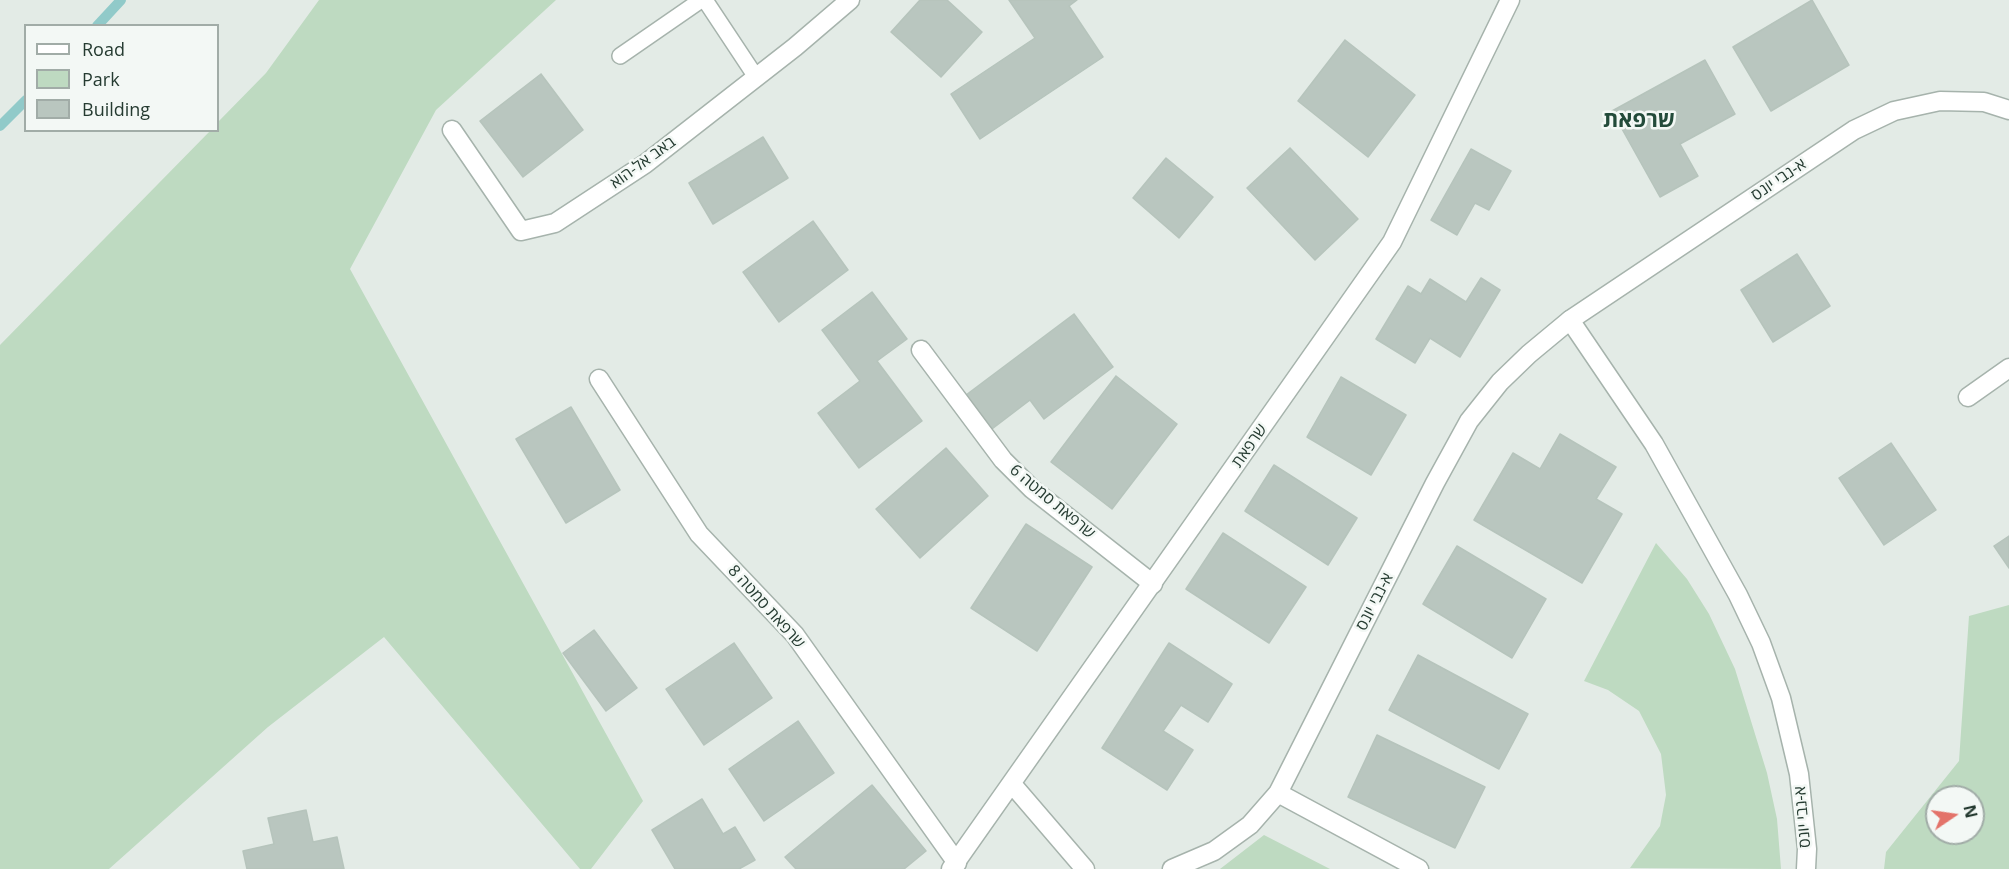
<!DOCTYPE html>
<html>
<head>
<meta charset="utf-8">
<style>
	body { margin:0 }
	#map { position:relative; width:2009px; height:869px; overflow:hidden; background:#e3ebe6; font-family:"Open Sans",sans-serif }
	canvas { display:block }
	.legend { position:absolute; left:24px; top:24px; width:195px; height:108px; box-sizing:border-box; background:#f3f8f5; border:2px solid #a1aca7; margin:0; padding:8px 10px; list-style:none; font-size:18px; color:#253b31 }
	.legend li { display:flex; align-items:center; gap:12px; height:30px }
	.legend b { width:30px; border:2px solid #a1aca7 }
	.north { position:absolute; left:1925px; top:785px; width:60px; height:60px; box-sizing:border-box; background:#f3f8f5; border:2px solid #a1aca7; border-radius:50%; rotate:77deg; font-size:16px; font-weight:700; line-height:24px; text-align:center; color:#253b31 }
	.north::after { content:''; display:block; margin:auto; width:21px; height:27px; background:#e3736a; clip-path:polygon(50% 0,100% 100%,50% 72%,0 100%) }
</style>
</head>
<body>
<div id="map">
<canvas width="2009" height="869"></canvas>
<ul class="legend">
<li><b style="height:8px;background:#fff"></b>Road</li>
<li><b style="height:16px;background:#bedac1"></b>Park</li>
<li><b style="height:16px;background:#b9c6bf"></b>Building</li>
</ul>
<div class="north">N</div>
</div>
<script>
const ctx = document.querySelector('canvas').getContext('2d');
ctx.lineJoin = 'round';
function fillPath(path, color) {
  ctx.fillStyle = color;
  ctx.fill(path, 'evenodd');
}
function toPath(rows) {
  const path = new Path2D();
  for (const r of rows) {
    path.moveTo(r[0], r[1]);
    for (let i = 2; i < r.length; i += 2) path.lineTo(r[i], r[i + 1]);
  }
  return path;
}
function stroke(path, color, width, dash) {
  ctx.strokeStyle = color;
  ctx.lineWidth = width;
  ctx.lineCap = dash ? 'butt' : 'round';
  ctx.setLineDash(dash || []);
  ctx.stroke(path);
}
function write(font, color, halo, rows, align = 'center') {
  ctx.font = font + ' "Open Sans","Noto Sans Hebrew",sans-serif';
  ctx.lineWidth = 5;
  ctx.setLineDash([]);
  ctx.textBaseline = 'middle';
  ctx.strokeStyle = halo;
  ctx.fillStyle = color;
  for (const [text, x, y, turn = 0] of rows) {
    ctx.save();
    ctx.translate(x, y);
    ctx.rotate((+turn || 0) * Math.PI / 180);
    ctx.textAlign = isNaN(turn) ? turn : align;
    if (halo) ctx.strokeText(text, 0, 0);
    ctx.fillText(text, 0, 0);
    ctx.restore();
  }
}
const green = toPath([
	[319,0,556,0,436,110,350,269,643,801,591,869,580,869,384,637,268,727,109,869,0,869,0,345,210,131,218,130,218,122,266,73],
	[1656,543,1687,579,1709,614,1735,669,1767,773,1777,819,1781,869,1630,868,1660,826,1666,795,1661,754,1639,711,1608,690,1584,681],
	[2009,605,2009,869,1884,869,1886,852,1959,761,1969,616],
	[1937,797,1973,797,1973,833,1937,833],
	[1264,835,1330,869,1220,869]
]);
const stream = toPath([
	[97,26,121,0],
	[0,126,26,100]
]);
const building = toPath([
	[920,0,947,0,982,32,941,77,891,32,920,0],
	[1009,0,1077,0,1069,6,1103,57,980,139,951,94,1035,38,1009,0],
	[1812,0,1849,65,1771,111,1733,47,1812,0],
	[1345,40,1415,95,1368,157,1298,101,1345,40],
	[1705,60,1735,114,1680,144,1698,176,1660,197,1612,111,1705,60],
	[541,74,583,130,523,177,480,121,541,74],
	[763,137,788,178,713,224,689,183,763,137],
	[1290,148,1358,219,1315,260,1247,188,1290,148],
	[1471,149,1511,171,1489,210,1475,203,1457,235,1431,220,1471,149],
	[1166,158,1213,197,1179,238,1133,198,1166,158],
	[813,221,848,270,779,322,743,272,813,221],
	[1797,254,1830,306,1773,342,1741,290,1797,254],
	[1481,278,1500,290,1460,357,1430,338,1415,363,1376,339,1408,286,1421,294,1430,279,1466,302,1481,278],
	[872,292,907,339,877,361,922,421,859,468,818,413,860,381,822,330,872,292],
	[1074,314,1113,367,1044,419,1030,400,988,432,962,398,1074,314],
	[1116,376,1177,424,1112,509,1051,462,1116,376],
	[1341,377,1406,415,1371,475,1307,437,1341,377],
	[571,407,620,490,566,523,516,439,571,407],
	[1560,434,1616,467,1596,499,1622,514,1582,583,1474,520,1513,453,1540,469,1560,434],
	[1891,443,1936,510,1884,545,1839,478,1891,443],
	[946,448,988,496,920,558,876,509,946,448],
	[1274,465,1357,518,1328,565,1245,511,1274,465],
	[1026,524,1092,567,1037,651,971,608,1026,524],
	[1223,533,1306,587,1269,643,1186,589,1223,533],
	[2009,536,2009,568,1994,546,2009,536],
	[1457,546,1546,599,1512,658,1423,604,1457,546],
	[594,630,637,688,606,711,563,653,594,630],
	[734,643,772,698,704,745,666,689,734,643],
	[1169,643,1232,684,1208,722,1181,705,1163,731,1193,750,1167,790,1102,748,1169,643],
	[1418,655,1528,714,1499,769,1389,710,1418,655],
	[798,721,834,773,764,821,729,769,798,721],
	[1377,735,1485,787,1455,848,1348,797,1377,735],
	[872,785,926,851,904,869,796,869,785,857,872,785],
	[702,799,723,834,735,827,755,860,739,869,675,869,652,830,702,799],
	[306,810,313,842,337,837,344,869,247,869,243,851,274,844,268,818,306,810]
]);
const service = toPath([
	[705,0,756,77],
	[620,56,701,0]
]);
const minor = toPath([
	[452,130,521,231,555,223,645,164,795,47,850,0],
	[1570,320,1854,130,1894,111,1940,101,1984,102,2009,110],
	[921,350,1003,460,1032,489,1153,584],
	[599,379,699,534,795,635,957,863],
	[1968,397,2009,368],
	[1278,793,1419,869]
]);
const tertiary = toPath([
	[1012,784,1085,869],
	[951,869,1392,242,1510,0],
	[1172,869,1214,851,1250,825,1278,793,1435,483,1469,421,1500,382,1529,354,1570,320,1654,444,1738,595,1761,643,1781,698,1799,774,1807,849,1806,869]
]);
const streetNames = [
	["באב אל-הוא",643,163,-36],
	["א-נבי יונס",1779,180,-34],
	["שרפאת",1250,446,-55],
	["שרפאת סמטה 6",1052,502,40],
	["א-נבי יונס",1375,602,-63],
	["שרפאת סמטה 8",766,607,48],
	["א-נבי יונס",1803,817,-95]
];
const districtNames = [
	["שרפאת",1639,121]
];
fillPath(green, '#bedac1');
stroke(stream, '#91cac9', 10);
fillPath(building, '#b9c6bf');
stroke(building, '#b6c4bc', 1.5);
stroke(service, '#a6b3ac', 18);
stroke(minor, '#a6b3ac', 21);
stroke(tertiary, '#a6b3ac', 21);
stroke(service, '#fff', 15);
stroke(minor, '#fff', 18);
stroke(tertiary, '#fff', 18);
write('16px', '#253b31', '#f3f8f5', streetNames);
write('bold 22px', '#234b3a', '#f3f8f5', districtNames);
</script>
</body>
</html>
